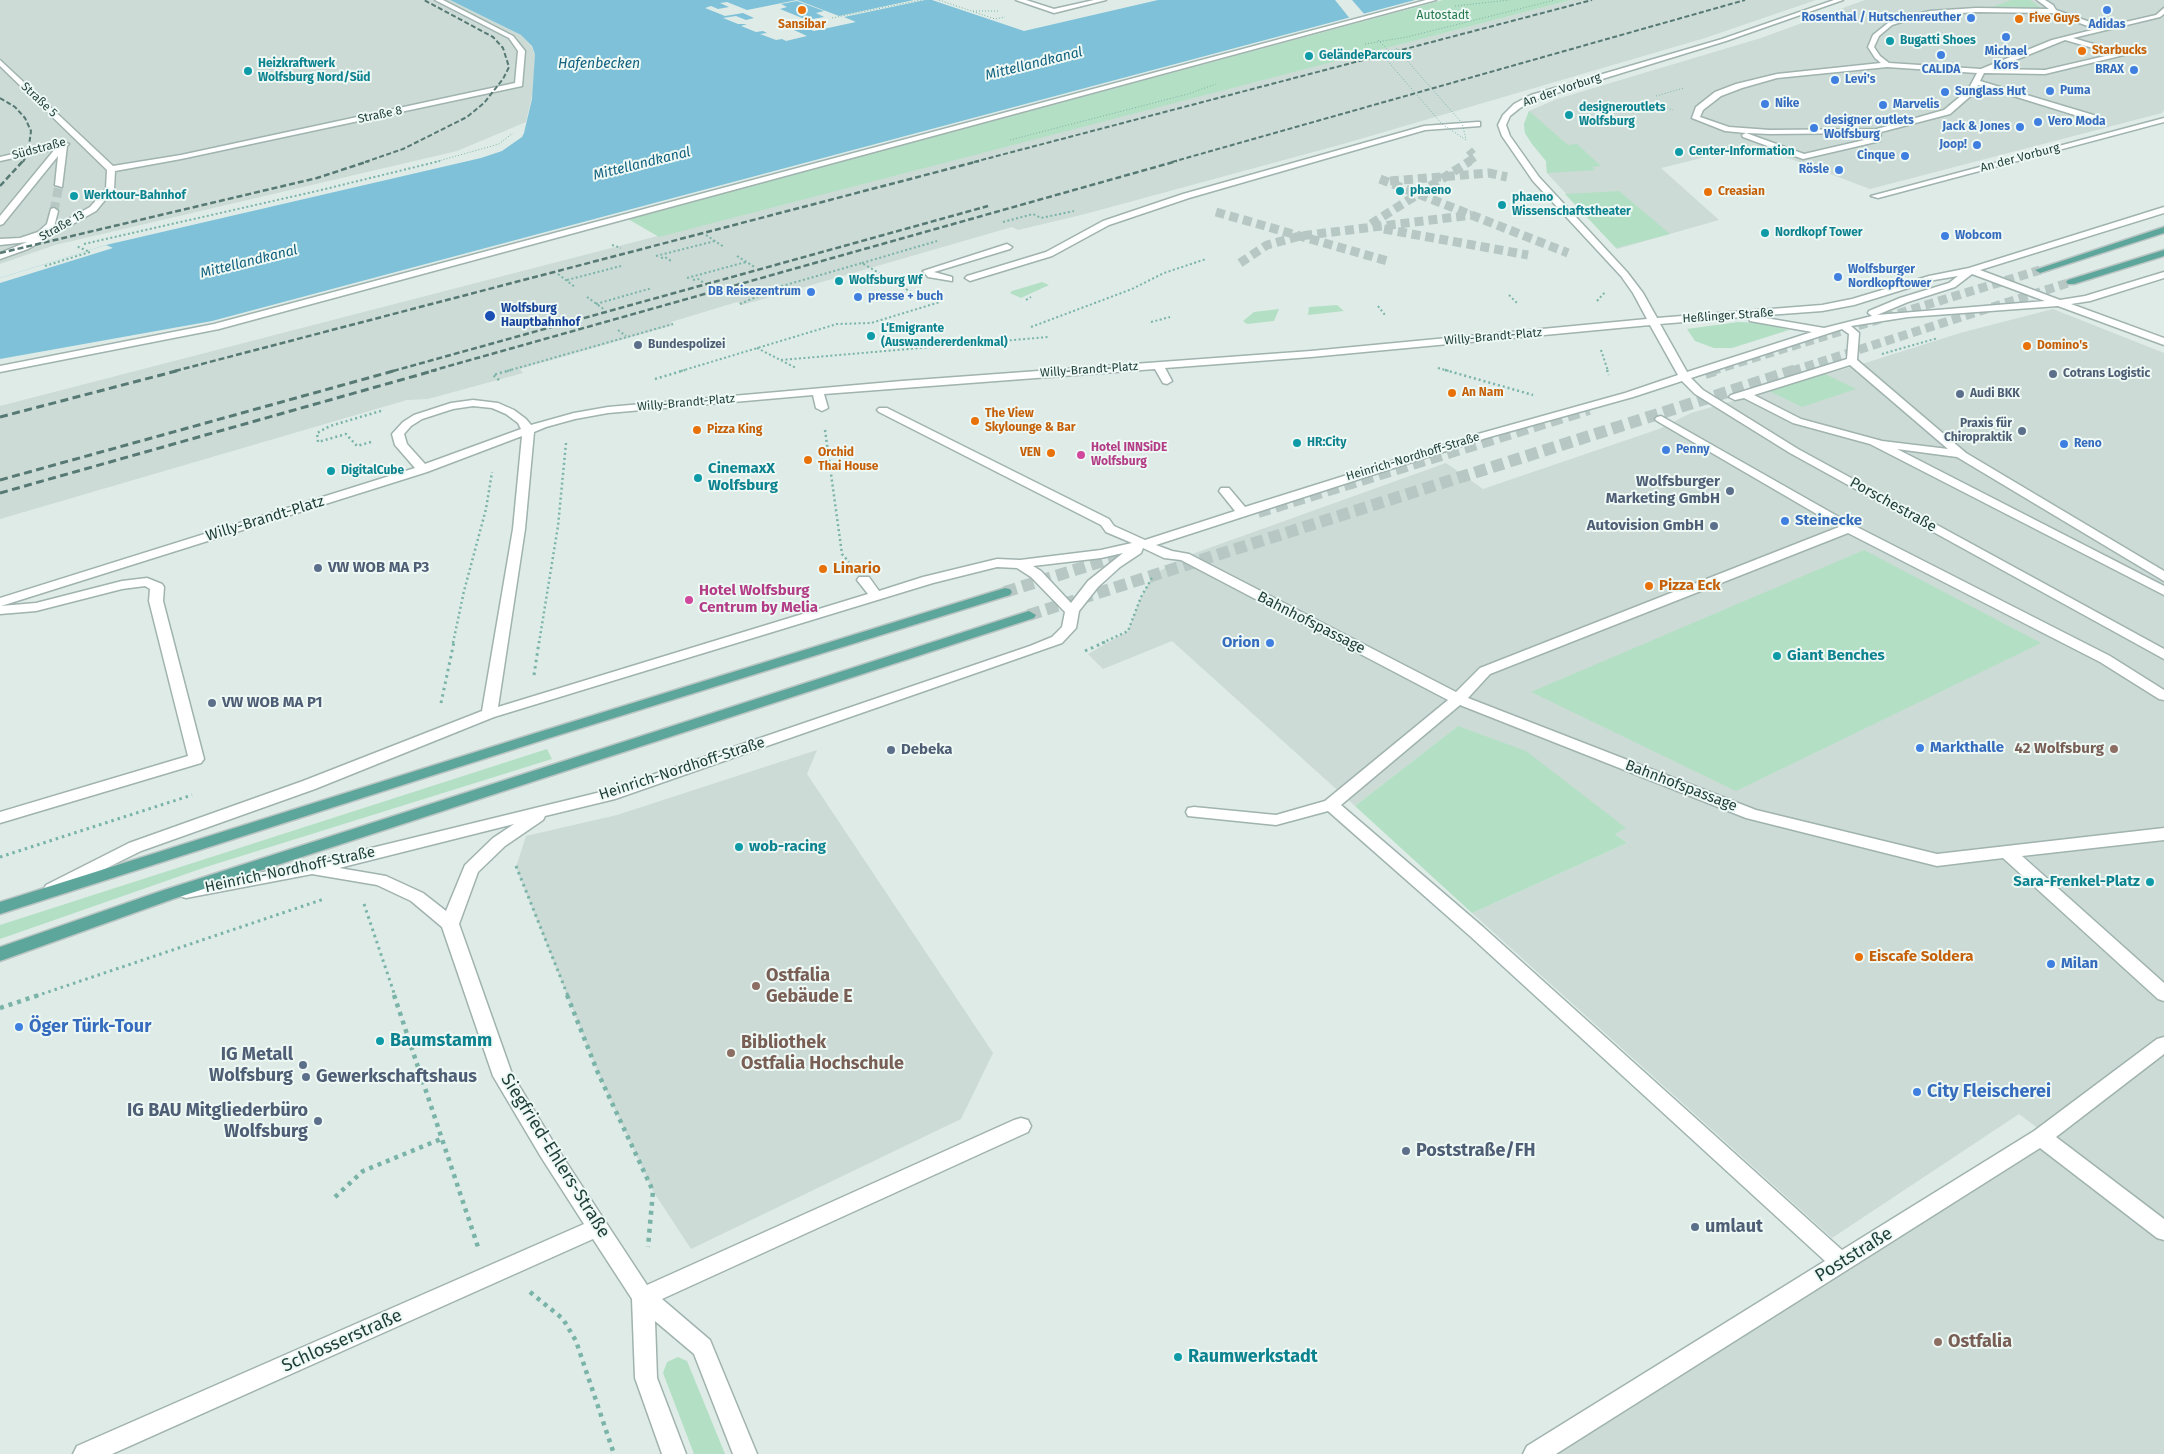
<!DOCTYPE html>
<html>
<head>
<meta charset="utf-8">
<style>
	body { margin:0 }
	canvas { display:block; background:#deebe7 }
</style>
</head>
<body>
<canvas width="2164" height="1454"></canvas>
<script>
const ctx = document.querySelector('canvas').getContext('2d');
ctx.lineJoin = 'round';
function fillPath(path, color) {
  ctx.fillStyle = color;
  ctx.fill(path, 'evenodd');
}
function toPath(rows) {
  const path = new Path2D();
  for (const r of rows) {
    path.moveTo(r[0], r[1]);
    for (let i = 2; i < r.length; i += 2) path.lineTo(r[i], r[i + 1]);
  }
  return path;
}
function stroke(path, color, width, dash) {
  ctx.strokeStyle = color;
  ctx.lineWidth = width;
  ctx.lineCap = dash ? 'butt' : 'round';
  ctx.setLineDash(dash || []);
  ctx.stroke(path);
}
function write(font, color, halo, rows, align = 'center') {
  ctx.font = font + ' "Fira Sans",sans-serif';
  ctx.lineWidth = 4;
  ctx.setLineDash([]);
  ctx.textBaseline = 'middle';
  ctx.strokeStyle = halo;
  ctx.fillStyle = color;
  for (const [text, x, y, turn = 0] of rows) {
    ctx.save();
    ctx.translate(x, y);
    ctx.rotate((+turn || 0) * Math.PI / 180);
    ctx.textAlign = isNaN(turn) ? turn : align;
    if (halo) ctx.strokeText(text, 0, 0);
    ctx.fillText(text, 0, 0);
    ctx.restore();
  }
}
const built = toPath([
	[0,0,450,0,521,35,531,46,535,54,533,91,526,122,457,151,55,245,0,264],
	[1571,0,1816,0,1705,38,1343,144,1085,214,1018,230,1012,227,742,305,737,302,671,322,674,325,520,369,523,373,428,399,407,400,0,519,0,406],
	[1865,0,2164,0,2164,110,2162,113,1870,189,1754,145,1661,168,1719,220,1617,249,1547,173,1546,161,1532,144,1525,133,1524,124,1529,111,1557,99,1761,38],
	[2053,309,2164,353,2164,1223,2019,1114,1832,1238,1472,913,1627,843,1615,834,1625,828,1458,726,1355,806,1172,641,1103,669,1088,654,1128,631,1141,597,1153,575,1184,557,1446,463,1483,489,1659,429,1691,413,1865,363,1960,333],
	[817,750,807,774,993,1053,961,1119,691,1249,653,1191,598,1073,516,867,526,836,617,815],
	[2041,1137,2164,1231,2164,1454,1534,1454]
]);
const green = toPath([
	[1443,0,1571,0,659,237,628,219],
	[2011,0,2030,0,2041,8,1992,7],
	[1529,111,1568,145,1577,144,1601,166,1592,167,1595,170,1547,173,1546,161,1532,144,1525,133,1524,124],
	[1619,191,1670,234,1616,248,1565,194],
	[1042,282,1049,285,1021,298,1010,293,1012,291],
	[1337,305,1344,311,1308,315,1309,307],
	[1279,309,1274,321,1247,324,1243,321,1254,312],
	[1738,322,1764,323,1789,330,1732,348,1714,348,1695,341,1687,329],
	[1823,373,1856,389,1802,407,1769,391],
	[1864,550,2041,643,1736,791,1531,692],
	[1458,726,1526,751,1626,828,1615,834,1627,843,1472,913,1355,806],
	[547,749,552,759,206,867,0,939,0,925],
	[678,1357,687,1361,725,1454,694,1454,663,1373,667,1362]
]);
const water = toPath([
	[450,0,932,0,1024,31,1158,0,1415,0,212,321,0,359,0,278,106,245,481,158,502,151,522,137,524,133,532,99,535,54,532,46,521,35]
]);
const pier = toPath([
	[797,0,839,16,914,0,925,0,844,17,856,22,814,31,806,28,794,30,807,36,786,41,782,39,776,40,760,34,767,33,763,31,756,32,741,26,747,24,738,24,723,18,736,16,746,20,754,18,743,13,725,16,705,8,711,6,718,9,729,7,720,3,727,2,747,10],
	[797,1,824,11,816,13,824,17,807,20,780,9,787,7,781,4],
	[1335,0,1352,0,1366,16,1351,20],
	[106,245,113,248,0,283,0,278]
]);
const minorTunnelFar1 = toPath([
	[1468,162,1475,157,1469,150]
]);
const minorTunnel = toPath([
	[1380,179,1568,253],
	[1390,181,1489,173,1507,177],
	[54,211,59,185],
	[1216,212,1391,262],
	[1371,224,1470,161],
	[1384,229,1528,255],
	[1240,263,1267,245,1300,236,1472,215]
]);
const majorTunnelFar1 = toPath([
	[1711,371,2040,270],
	[1792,371,2071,282]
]);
const majorTunnel = toPath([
	[1705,373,1715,370],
	[1258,512,1589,409],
	[1005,592,1138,550],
	[1029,615,1796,370]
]);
const pathFar4 = toPath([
	[939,0,995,19,1005,17],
	[1455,6,1509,0],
	[973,11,998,11],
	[832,18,921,0],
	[1378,40,1389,51],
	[1365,44,1407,37,1555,0],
	[1379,51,1398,50],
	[1656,96,1684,88],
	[1664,107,1673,110],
	[1010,140,1188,94,1216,84],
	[435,162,499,144,513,133]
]);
const pathFar3 = toPath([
	[1003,222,1033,214,1041,218,1074,211],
	[706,235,724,247],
	[84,244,317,191,440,161],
	[612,245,621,248],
	[656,256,715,241],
	[737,256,756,268],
	[661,258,665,257,671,261],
	[862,263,937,241],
	[45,266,90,252,76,246],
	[558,274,575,287],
	[687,278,746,262],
	[567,280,621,266],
	[693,280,698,279,704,283],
	[1509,295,1517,303],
	[587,297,605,310],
	[1026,300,1031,297],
	[1597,301,1606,291],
	[596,304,652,288],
	[740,304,782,286,862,263,911,292],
	[1378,306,1385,315],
	[1151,322,1170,317],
	[1031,327,1132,289,1164,273,1206,259],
	[618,330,626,336],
	[757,348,796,368],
	[1601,350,1608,371],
	[1882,354,1938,338],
	[781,360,1048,337],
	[1438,368,1449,371],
	[507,371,673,324],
	[681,371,837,324,871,323,940,302]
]);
const pathFar2 = toPath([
	[1445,370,1533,395],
	[1607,370,1609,375],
	[655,379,685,370],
	[499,380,493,375,511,370],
	[825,430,842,554,849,562],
	[371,442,357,446,346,434,318,442,317,433,330,426,384,410],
	[453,643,464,591,486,509,492,472],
	[539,643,558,526,566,443],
	[1102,643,1128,631,1141,597,1153,576]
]);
const pathFar1 = toPath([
	[1085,651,1105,642],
	[534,675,539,642],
	[441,703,454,642],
	[0,857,192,795],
	[516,866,568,996],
	[364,904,395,996],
	[36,996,324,899]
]);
const path = toPath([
	[394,995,478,1247],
	[567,995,598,1073,653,1191,648,1247],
	[0,1008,39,995],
	[335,1197,363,1171,441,1139],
	[530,1292,563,1319,576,1341,614,1454]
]);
const minor = toPath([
	[435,0,443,0,513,36,525,51,522,86,181,159,115,171,114,189,96,211,28,249,0,259,0,253,27,242,0,245,0,239,20,238,38,232,47,224,51,209,54,208,58,211,54,227,90,207,106,189,107,170,0,66,0,60,113,166,181,155,515,83,518,51,509,38,435,0],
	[1016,0,1026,0,1054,9,1094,0,1106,0,1054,13,1016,0],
	[1426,0,1436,0,219,329,0,372,0,366,214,324,1426,0],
	[1834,0,1843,0,1726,41,1537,99,1520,108,1510,116,1506,125,1510,136,1539,177,1627,272,1643,293,1657,318,1822,305,1852,299,1929,276,1969,268,2164,207,2164,213,1980,270,2060,300,2085,296,2164,272,2164,278,2090,301,2071,304,2164,338,2164,345,2058,306,1908,317,1851,326,1859,333,1857,360,1966,453,2164,571,2164,581,1957,457,1897,449,2164,586,2164,595,1870,444,1793,423,1744,398,1735,400,1729,397,1731,395,1847,359,1849,334,1842,329,1691,378,1703,390,1798,449,2164,649,2164,659,1790,453,1695,394,1682,381,1633,397,1486,438,1156,545,1172,551,1189,554,1456,692,1480,668,1839,527,1657,421,1655,419,1657,417,1661,416,1853,525,2110,656,2164,690,2164,700,2159,699,2100,662,1848,533,1490,674,1468,698,1756,810,1937,854,2164,828,2164,840,2022,856,2164,983,2164,1001,2158,999,2003,858,1937,866,1746,818,1460,705,1341,805,1483,927,1842,1250,2034,1131,2157,1039,2164,1037,2164,1054,2056,1137,2164,1219,2164,1240,2157,1238,2040,1148,1556,1454,1523,1454,1527,1446,1825,1261,1471,937,1328,811,1276,825,1188,816,1186,812,1188,808,1194,807,1276,815,1325,801,1448,700,1181,560,1164,558,1143,548,1141,553,1120,567,1098,587,1079,611,1076,628,1062,643,615,799,545,816,543,820,505,846,478,872,459,924,512,1074,555,1145,647,1285,1014,1120,1021,1118,1028,1120,1031,1126,1028,1132,662,1299,710,1340,757,1454,733,1454,694,1354,655,1321,657,1378,686,1454,662,1454,635,1378,632,1299,593,1239,112,1454,73,1454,77,1446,584,1224,541,1157,493,1076,442,927,411,901,377,885,312,874,186,898,180,896,178,892,180,888,310,863,605,791,1030,646,1052,637,1062,627,1065,612,1031,577,1017,568,997,567,933,583,494,717,315,789,141,851,52,895,46,893,44,889,46,885,129,843,303,781,482,711,513,529,522,436,427,472,1,606,36,603,122,581,147,578,162,584,164,587,163,601,204,759,201,763,0,823,0,812,188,756,149,601,150,589,145,586,122,589,36,611,0,614,0,598,415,468,395,445,392,434,403,422,414,415,451,403,473,400,498,403,514,410,526,419,531,425,574,413,608,407,902,381,1311,351,1647,319,1633,293,1621,276,1533,181,1502,136,1498,125,1503,115,1514,104,1531,95,1722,39,1834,0],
	[1972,274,2045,301,1877,315,1908,302,1955,287,1972,274],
	[1958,276,1949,283,1900,298,1869,311,1868,313,1872,316,1824,328,1754,316,1822,311,1854,305,1934,280,1958,276],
	[1754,316,1749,319,1750,321,1812,332,1687,372,1660,324,1754,316],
	[1650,325,1678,375,1625,393,1478,434,1245,507,1229,488,1221,488,1219,491,1235,511,1145,540,1114,526,1109,519,887,408,879,408,877,410,879,412,1101,525,1106,532,1132,543,1101,550,1020,560,997,559,923,577,879,591,869,577,859,577,857,580,868,594,498,707,525,529,534,432,546,427,575,419,608,413,813,395,816,408,822,411,828,408,824,394,1155,369,1163,383,1167,384,1172,381,1165,368,1311,357,1650,325],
	[1850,365,1948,449,1882,441,1801,419,1754,395,1850,365],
	[473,406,492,408,506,414,518,423,521,429,425,464,407,444,404,434,411,426,422,419,453,409,473,406],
	[1123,553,1088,581,1071,603,1041,571,1033,566,1101,558,1123,553],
	[514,824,493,838,465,865,446,911,423,893,386,876,339,868,514,824],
	[2037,0,2045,0,2053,5,2056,10,2104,27,2156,15,2164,8,2164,14,2160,17,2073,38,2124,53,2124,55,2045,74,1984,73,1980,81,2100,117,2100,121,2094,121,1978,85,1974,93,1950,114,1881,132,1880,141,1803,159,1743,137,1742,135,1746,133,1725,131,1692,118,1696,107,1715,92,1736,84,1777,74,1881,63,1875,58,1868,47,1873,35,1888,23,1904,17,1930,11,1976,8,2049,9,2037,0],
	[1976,12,2052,13,2096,29,2052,40,1981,69,1889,63,1880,56,1874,47,1879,36,1892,25,1908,20,1930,15,1976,12],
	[2065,40,2114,54,2045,70,1993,69,2065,40],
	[1887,67,1977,73,1968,90,1944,110,1877,129,1770,130,1729,127,1700,117,1703,110,1721,96,1742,88,1777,78,1887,67],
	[1746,133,1770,134,1873,133,1873,138,1804,154,1746,133],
	[2164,118,2164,122,1878,198,1871,196,2164,118],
	[1477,122,1480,122,1480,126,1425,130,1189,198,1109,225,1052,256,973,280,970,281,965,278,967,276,1046,252,1103,221,1183,194,1424,126,1477,122],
	[63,142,69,144,67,146,62,187,55,185,58,156,3,224,0,225,0,216,55,149,0,161,0,157,63,142],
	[1007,244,1012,247,1010,249,934,272,952,277,952,281,928,277,923,271,1007,244]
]);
const major = toPath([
	[2164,227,2164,233,2043,272,2040,273,2035,270,2164,227],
	[2164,250,2164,256,2074,284,2068,284,2066,282,2068,280,2164,250],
	[1005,588,1010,589,1012,592,1010,595,546,739,0,914,0,902,536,733,1005,588],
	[1029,611,1036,615,1034,618,173,899,0,961,0,947,161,891,1029,611]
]);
const railFar2 = toPath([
	[0,98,15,107,25,118,31,131,28,153,23,162],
	[365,162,403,149,467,117,484,103,503,79,509,67,503,48,493,37,424,0],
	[974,162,1592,0],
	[1172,162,1745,0]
]);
const railFar1 = toPath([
	[0,186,23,161],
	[0,253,317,178,369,161],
	[175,371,979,161],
	[393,371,988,206],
	[431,371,1177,161]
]);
const rail = toPath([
	[0,417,180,370],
	[0,480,397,370],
	[0,493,436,370]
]);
const pathBridge = toPath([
	[1396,48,1462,123,1466,139],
	[1374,50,1379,51,1442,124,1466,140]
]);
const markers = [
	[802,10,5,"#e8710a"],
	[2107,10,5,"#3f7fe0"],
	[1971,18,5,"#3f7fe0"],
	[2019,19,5,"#e8710a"],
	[2006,37,5,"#3f7fe0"],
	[1890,41,5,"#0f9aa8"],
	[2082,51,5,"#e8710a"],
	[1941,55,5,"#3f7fe0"],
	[1309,56,5,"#0f9aa8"],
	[2134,70,5,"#3f7fe0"],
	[248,71,5,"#0f9aa8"],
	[1835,80,5,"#3f7fe0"],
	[2050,91,5,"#3f7fe0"],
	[1945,92,5,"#3f7fe0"],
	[1765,104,5,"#3f7fe0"],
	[1883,105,5,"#3f7fe0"],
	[1569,115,5,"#0f9aa8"],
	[2038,122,5,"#3f7fe0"],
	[2020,127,5,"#3f7fe0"],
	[1814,128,5,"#3f7fe0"],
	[1977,145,5,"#3f7fe0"],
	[1679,152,5,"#0f9aa8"],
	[1905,156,5,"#3f7fe0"],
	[1839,170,5,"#3f7fe0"],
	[1400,191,5,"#0f9aa8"],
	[1708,192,5,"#e8710a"],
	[74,196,5,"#0f9aa8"],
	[1502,205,5,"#0f9aa8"],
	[1765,233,5,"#0f9aa8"],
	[1945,236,5,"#3f7fe0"],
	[1838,277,5,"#3f7fe0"],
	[839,281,5,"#0f9aa8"],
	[811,292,5,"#3f7fe0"],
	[858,297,5,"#3f7fe0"],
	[490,316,6,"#1a4fb4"],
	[871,336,5,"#0f9aa8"],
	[638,345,5,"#5c6f8a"],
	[2027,346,5,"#e8710a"],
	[2053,374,5,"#5c6f8a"],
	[1452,393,5,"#e8710a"],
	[1960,394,5,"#5c6f8a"],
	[975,421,5,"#e8710a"],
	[697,430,5,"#e8710a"],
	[2022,431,5,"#5c6f8a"],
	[1297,443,5,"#0f9aa8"],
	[2064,444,5,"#3f7fe0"],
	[1666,450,5,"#3f7fe0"],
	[1051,453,5,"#e8710a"],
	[1081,455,5,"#d1479c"],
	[808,460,5,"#e8710a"],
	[331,471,5,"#0f9aa8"],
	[698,478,5,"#0f9aa8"],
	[1730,491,5,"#5c6f8a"],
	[1785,521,5,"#3f7fe0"],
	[1714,526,5,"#5c6f8a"],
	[318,568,5,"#5c6f8a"],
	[823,569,5,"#e8710a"],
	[1649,586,5,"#e8710a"],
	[689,600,5,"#d1479c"],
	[1270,643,5,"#3f7fe0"],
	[1777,656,5,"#0f9aa8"],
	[212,703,5,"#5c6f8a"],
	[1920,748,5,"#3f7fe0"],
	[2114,749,5,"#8d6e63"],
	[891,750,5,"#5c6f8a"],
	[739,847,5,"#0f9aa8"],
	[2150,882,5,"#0f9aa8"],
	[1859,957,5,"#e8710a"],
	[2051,964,5,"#3f7fe0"],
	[756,986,5,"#8d6e63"],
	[19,1027,5,"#3f7fe0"],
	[380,1041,5,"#0f9aa8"],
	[731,1053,5,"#8d6e63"],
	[303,1065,5,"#5c6f8a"],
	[306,1077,5,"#5c6f8a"],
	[1917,1092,5,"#3f7fe0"],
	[318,1121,5,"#5c6f8a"],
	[1406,1151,5,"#5c6f8a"],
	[1695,1227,5,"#5c6f8a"],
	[1938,1342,5,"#8d6e63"],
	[1178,1357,5,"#0f9aa8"]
];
const farParknames = [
	["Autostadt",1443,16]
];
const farShopnames = [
	["Rosenthal / Hutschenreuther",1961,18,"right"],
	["Adidas",2107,25,"center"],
	["Michael",2006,52,"center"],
	["Kors",2006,66,"center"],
	["CALIDA",1941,70,"center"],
	["BRAX",2124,70,"right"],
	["Levi's",1845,80],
	["Puma",2060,91],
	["Sunglass Hut",1955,92],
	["Nike",1775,104],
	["Marvelis",1893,105],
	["designer outlets",1824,121],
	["Wolfsburg",1824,135],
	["Vero Moda",2048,122],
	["Jack & Jones",2010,127,"right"],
	["Joop!",1967,145,"right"],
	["Cinque",1895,156,"right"],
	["Rösle",1829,170,"right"],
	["Wobcom",1955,236],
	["Wolfsburger",1848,270],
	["Nordkopftower",1848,284],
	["DB Reisezentrum",801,292,"right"],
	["presse + buch",868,297],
	["Reno",2074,444],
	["Penny",1676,450]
];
const farFoodnames = [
	["Five Guys",2029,19],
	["Sansibar",802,25,"center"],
	["Starbucks",2092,51],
	["Creasian",1718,192],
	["Domino's",2037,346],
	["An Nam",1462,393],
	["The View",985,414],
	["Skylounge & Bar",985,428],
	["Pizza King",707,430],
	["Orchid",818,453],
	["Thai House",818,467],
	["VEN",1041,453,"right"]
];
const farCulturenames = [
	["Bugatti Shoes",1900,41],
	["GeländeParcours",1319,56],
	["Heizkraftwerk",258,64],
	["Wolfsburg Nord/Süd",258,78],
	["designeroutlets",1579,108],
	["Wolfsburg",1579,122],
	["Center-Information",1689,152],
	["phaeno",1410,191],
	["Werktour-Bahnhof",84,196],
	["phaeno",1512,198],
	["Wissenschaftstheater",1512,212],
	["Nordkopf Tower",1775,233],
	["Wolfsburg Wf",849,281],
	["L‘Emigrante",881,329],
	["(Auswandererdenkmal)",881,343],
	["HR:City",1307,443],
	["DigitalCube",341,471]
];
const farStreetnames = [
	["An der Vorburg",1562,90,-19],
	["Straße 5",39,100,43],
	["Straße 8",380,115,-12],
	["Südstraße",39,149,-15],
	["An der Vorburg",2020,158,-15],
	["Straße 13",62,226,-29],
	["Heßlinger Straße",1728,316,-4],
	["Willy-Brandt-Platz",1493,337,-5],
	["Willy-Brandt-Platz",1089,370,-4],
	["Willy-Brandt-Platz",686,403,-5],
	["Heinrich-Nordhoff-Straße",1413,457,-17]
];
const farTransitnames = [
	["Wolfsburg",501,309],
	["Hauptbahnhof",501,323]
];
const farServicenames = [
	["Bundespolizei",648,345],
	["Cotrans Logistic",2063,374],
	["Audi BKK",1970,394],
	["Praxis für",2012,424,"right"],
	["Chiropraktik",2012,438,"right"]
];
const farHotelnames = [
	["Hotel INNSiDE",1091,448],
	["Wolfsburg",1091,462]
];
const farWaternames = [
	["Hafenbecken",599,64],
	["Mittellandkanal",1034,64,-14],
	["Mittellandkanal",642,164,-14],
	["Mittellandkanal",249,262,-14]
];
const cultureNames = [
	["CinemaxX",708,469],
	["Wolfsburg",708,486],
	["Giant Benches",1787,656],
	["wob-racing",749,847],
	["Sara-Frenkel-Platz",2140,882,"right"]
];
const serviceNames = [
	["Wolfsburger",1720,482,"right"],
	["Marketing GmbH",1720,499,"right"],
	["Autovision GmbH",1704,526,"right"],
	["VW WOB MA P3",328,568],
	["VW WOB MA P1",222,703],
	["Debeka",901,750]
];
const streetNames = [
	["Porschestraße",1893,505,29],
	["Willy-Brandt-Platz",265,519,-17],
	["Bahnhofspassage",1311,623,27],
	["Heinrich-Nordhoff-Straße",682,769,-18],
	["Bahnhofspassage",1681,786,21],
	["Heinrich-Nordhoff-Straße",290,870,-12]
];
const shopNames = [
	["Steinecke",1795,521],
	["Orion",1260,643,"right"],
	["Markthalle",1930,748],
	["Milan",2061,964]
];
const foodNames = [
	["Linario",833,569],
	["Pizza Eck",1659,586],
	["Eiscafe Soldera",1869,957]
];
const hotelNames = [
	["Hotel Wolfsburg",699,591],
	["Centrum by Melia",699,608]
];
const educationNames = [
	["42 Wolfsburg",2104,749]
];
const nearEducationnames = [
	["Ostfalia",766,976],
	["Gebäude E",766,997],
	["Bibliothek",741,1043],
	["Ostfalia Hochschule",741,1064],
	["Ostfalia",1948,1342]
];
const nearShopnames = [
	["Öger Türk-Tour",29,1027],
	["City Fleischerei",1927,1092]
];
const nearCulturenames = [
	["Baumstamm",390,1041],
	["Raumwerkstadt",1188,1357]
];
const nearServicenames = [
	["IG Metall",293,1055,"right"],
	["Wolfsburg",293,1076,"right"],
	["Gewerkschaftshaus",316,1077],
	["IG BAU Mitgliederbüro",308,1111,"right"],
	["Wolfsburg",308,1132,"right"],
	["Poststraße/FH",1416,1151],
	["umlaut",1705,1227]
];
const nearStreetnames = [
	["Siegfried-Ehlers-Straße",555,1156,58],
	["Poststraße",1854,1255,-32],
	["Schlosserstraße",342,1341,-24]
];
fillPath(built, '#ccdbd6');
fillPath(green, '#b3e0c4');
fillPath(water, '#7ec1d8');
fillPath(pier, '#deebe7');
stroke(minorTunnelFar1, '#b7c8c4', 8, [8, 4]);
stroke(minorTunnel, '#b7c8c4', 9, [9, 5]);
stroke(majorTunnelFar1, '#b7c8c4', 9, [9, 5]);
stroke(majorTunnel, '#b7c8c4', 12, [12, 6]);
stroke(minor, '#a0b3af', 3);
stroke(major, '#bbc5c3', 3);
stroke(pathFar4, '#7ab3a7', 1, [1, 2]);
stroke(pathFar3, '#7ab3a7', 2, [2, 2.5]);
stroke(pathFar2, '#7ab3a7', 2.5, [2, 3]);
stroke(pathFar1, '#7ab3a7', 3, [2.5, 4]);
stroke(path, '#7ab3a7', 4.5, [4, 5]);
fillPath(minor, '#fff');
fillPath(major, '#5da69b');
stroke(railFar2, '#577973', 2, [5, 2.5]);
stroke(railFar1, '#577973', 2.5, [6, 3]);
stroke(rail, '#577973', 3, [8, 4.5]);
stroke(pathBridge, '#7ab3a7', 1, [1, 2]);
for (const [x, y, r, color] of markers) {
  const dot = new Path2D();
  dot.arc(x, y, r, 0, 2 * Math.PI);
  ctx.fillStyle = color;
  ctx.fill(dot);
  stroke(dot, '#eef8f4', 2);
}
write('12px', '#23784d', '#eef8f4', farParknames);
write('bold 12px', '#366cbe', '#eef8f4', farShopnames, 'left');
write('bold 12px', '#c56008', '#eef8f4', farFoodnames, 'left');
write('bold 12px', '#0d838f', '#eef8f4', farCulturenames, 'left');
write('12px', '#1d3d38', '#eef8f4', farStreetnames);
write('bold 12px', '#164399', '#eef8f4', farTransitnames, 'left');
write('bold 12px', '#4e5e75', '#eef8f4', farServicenames, 'left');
write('bold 12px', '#b23c85', '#eef8f4', farHotelnames, 'left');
write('italic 14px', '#11617f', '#eef8f4', farWaternames);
write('bold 15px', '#0d838f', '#eef8f4', cultureNames, 'left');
write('bold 15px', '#4e5e75', '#eef8f4', serviceNames, 'left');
write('15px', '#1d3d38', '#eef8f4', streetNames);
write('bold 15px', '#366cbe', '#eef8f4', shopNames, 'left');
write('bold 15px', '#c56008', '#eef8f4', foodNames, 'left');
write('bold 15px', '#b23c85', '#eef8f4', hotelNames, 'left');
write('bold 15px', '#785e54', '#eef8f4', educationNames, 'right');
write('bold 18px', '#785e54', '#eef8f4', nearEducationnames, 'left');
write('bold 18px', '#366cbe', '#eef8f4', nearShopnames, 'left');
write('bold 18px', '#0d838f', '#eef8f4', nearCulturenames, 'left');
write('bold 18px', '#4e5e75', '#eef8f4', nearServicenames, 'left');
write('18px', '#1d3d38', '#eef8f4', nearStreetnames);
</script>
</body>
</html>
